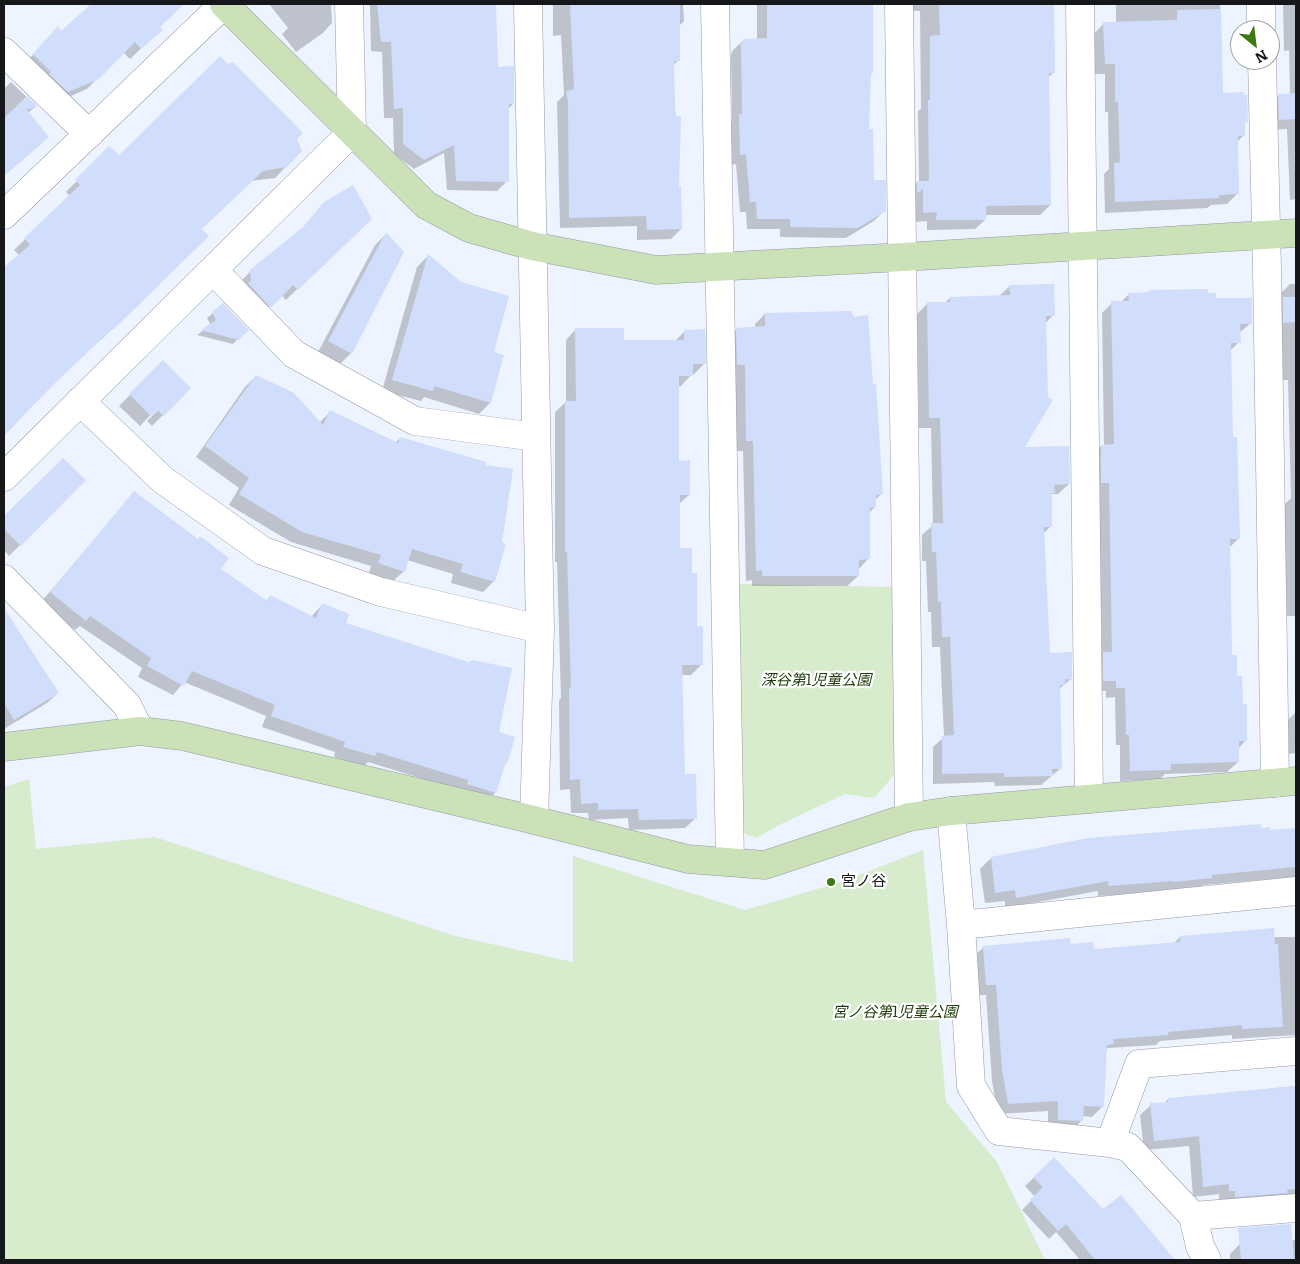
<!DOCTYPE html>
<html>
<head>
<meta charset="utf-8">
<style>
	body { margin:0 }
	#map { position:relative; width:1300px; height:1264px; overflow:hidden; background:#edf3ff; font-family:Literata,serif }
	canvas { display:block }
	.frame { position:absolute; inset:0; border:5px solid #15171b; pointer-events:none }
	.north { position:absolute; left:1230px; top:20px; width:50px; height:50px; box-sizing:border-box; background:#fff; border:1px solid #a1a2a4; border-radius:50%; rotate:151deg; font-size:14px; font-weight:700; line-height:20px; text-align:center; color:#15171b }
	.north::after { content:''; display:block; margin:auto; width:18px; height:22px; background:#3d7911; clip-path:polygon(50% 0,100% 100%,50% 72%,0 100%) }
</style>
</head>
<body>
<div id="map">
<canvas width="1300" height="1264"></canvas>
<div class="frame"></div>
<div class="north">N</div>
</div>
<script>
const ctx = document.querySelector('canvas').getContext('2d');
ctx.lineJoin = 'round';
function fillPath(path, color) {
  ctx.fillStyle = color;
  ctx.fill(path, 'evenodd');
}
function toPath(rows) {
  const path = new Path2D();
  for (const r of rows) {
    path.moveTo(r[0], r[1]);
    for (let i = 2; i < r.length; i += 2) path.lineTo(r[i], r[i + 1]);
  }
  return path;
}
function stroke(path, color, width, dash) {
  ctx.strokeStyle = color;
  ctx.lineWidth = width;
  ctx.lineCap = dash ? 'butt' : 'round';
  ctx.setLineDash(dash || []);
  ctx.stroke(path);
}
function write(font, color, halo, rows, align = 'center') {
  ctx.font = font + ' Literata,"Noto Sans JP",serif';
  ctx.lineWidth = 4.5;
  ctx.setLineDash([]);
  ctx.textBaseline = 'middle';
  ctx.strokeStyle = halo;
  ctx.fillStyle = color;
  for (const [text, x, y, turn = 0] of rows) {
    ctx.save();
    ctx.translate(x, y);
    ctx.rotate((+turn || 0) * Math.PI / 180);
    ctx.textAlign = isNaN(turn) ? turn : align;
    if (halo) ctx.strokeText(text, 0, 0);
    ctx.fillText(text, 0, 0);
    ctx.restore();
  }
}
const green = toPath([
	[738,584,894,587,894,775,874,798,845,794,781,824,756,838,740,832],
	[29,779,36,849,155,837,455,936,573,962,573,856,745,910,841,882,923,850,946,1102,997,1162,1045,1260,4,1260,4,787]
]);
const shadow = toPath([
	[93,4,169,4,175,11,158,27,161,30,130,59,123,52,87,89,57,102,21,68,57,28,61,33],
	[269,4,331,4,332,23,323,33,296,52,282,34,288,28],
	[370,4,495,4,497,68,513,104,508,109,507,181,497,191,447,190,444,153,414,169,394,154,393,118,384,118,382,52,371,51],
	[553,4,683,4,684,21,678,27,678,60,673,66,681,229,671,239,637,240,637,226,560,228,557,102,564,95,561,35,553,36],
	[757,4,872,4,872,73,869,75,868,130,872,181,885,210,874,221,846,238,780,237,780,229,747,229,746,212,740,212,736,164,730,165,729,126,732,122,731,55,733,50,744,40,757,40],
	[913,4,1040,4,1041,31,1054,72,1048,78,1050,205,1040,215,985,215,985,220,975,229,927,230,927,221,914,222,908,192,917,182,919,182,918,111,921,109,920,11,913,11],
	[1116,4,1220,4,1222,94,1247,121,1243,124,1244,135,1237,142,1238,193,1227,204,1211,205,1207,208,1105,213,1104,174,1109,169,1108,112,1105,112,1105,74,1095,74,1094,34,1104,23,1116,23],
	[1283,4,1296,4,1296,199,1290,200,1287,129,1269,130,1268,106,1279,95,1290,95,1289,50,1284,51],
	[11,82,36,106,28,113,37,147,4,176,4,89],
	[295,139,301,151,275,178,250,181,201,229,207,235,101,340,100,339,43,393,4,434,4,268,19,255,14,250,70,196,66,192,109,148,119,157],
	[324,204,370,218,286,300,281,295,259,317,239,283,251,271,299,232],
	[386,234,351,353,340,364,318,352,375,245],
	[428,256,492,353,503,356,490,403,479,414,424,397,421,401,382,391,417,267],
	[1290,284,1296,284,1296,616,1287,616,1285,544,1281,544,1280,509,1291,498,1288,380,1283,380,1282,332,1273,333,1279,295],
	[1010,286,1053,315,1045,324,1023,448,1069,484,1058,494,1052,494,1051,526,1043,534,1048,654,1071,679,1059,689,1061,768,1041,785,995,786,994,782,933,784,933,747,944,737,940,647,932,647,931,612,928,612,926,561,922,561,922,535,933,525,931,428,919,428,917,314,927,304,945,303,950,298,999,296],
	[1149,291,1207,295,1251,323,1239,333,1239,342,1230,351,1232,439,1238,539,1229,548,1231,656,1241,705,1246,740,1238,749,1238,762,1227,772,1165,774,1160,779,1120,781,1120,745,1116,745,1115,697,1106,698,1106,691,1094,691,1093,663,1102,654,1099,492,1091,456,1101,446,1104,446,1102,313,1112,303,1120,303,1129,294,1147,294],
	[223,305,247,330,233,344,197,335,211,325,207,318],
	[765,314,881,494,875,500,875,507,868,514,868,559,858,570,858,576,847,586,752,586,752,580,746,581,743,451,736,451,727,339,737,329,755,328,755,324],
	[576,329,623,342,675,341,685,331,704,364,694,374,692,374,681,386,678,386,678,462,689,495,679,504,679,549,691,574,695,627,701,665,691,675,681,675,683,775,696,818,685,828,629,830,628,818,589,820,588,813,571,813,570,789,560,790,559,700,561,698,557,562,555,562,555,412,566,402,566,340],
	[163,362,190,388,152,426,147,421,162,406,161,404,140,426,119,406],
	[256,376,319,423,330,412,395,443,400,438,500,543,505,544,493,582,483,592,451,583,453,574,407,560,404,571,393,581,369,574,371,566,291,542,229,505,239,488,196,457,245,387],
	[63,459,85,480,9,556,4,550,4,518],
	[134,493,219,569,266,601,270,597,311,617,322,605,344,624,470,663,472,661,507,762,504,765,495,793,485,803,459,790,368,762,364,766,334,757,335,752,262,727,266,716,184,682,173,695,138,677,142,668,80,626,75,630,41,602],
	[4,614,58,693,47,703,4,729],
	[1296,712,1296,753,1289,754,1288,720],
	[1260,829,1269,831,1296,829,1296,877,1203,885,1200,889,1098,896,1098,891,1005,908,1005,901,985,903,980,869,991,858],
	[1180,937,1296,937,1296,1035,1232,1039,1232,1035,1160,1041,1156,1045,1108,1048,1105,1051,1103,1106,1092,1117,1082,1116,1082,1120,1072,1131,1048,1130,1048,1111,998,1114,992,1081,986,995,976,995,973,957,984,947,1069,945,1093,950,1174,943],
	[1296,1086,1296,1199,1219,1201,1219,1194,1193,1197,1189,1146,1144,1150,1140,1115,1151,1105,1164,1104,1168,1099],
	[1054,1159,1103,1211,1173,1260,1080,1260,1056,1232,1049,1239,1022,1210,1035,1197,1025,1186],
	[1296,1240,1296,1260,1230,1260,1230,1254,1240,1244]
]);
const building = toPath([
	[91,4,184,4,160,27,163,30,141,49,135,42,99,79,68,92,49,74,51,72,33,54,58,26,61,31],
	[377,4,496,4,498,67,514,66,514,104,509,104,509,182,456,181,454,145,424,160,403,144,403,108,394,109,391,42,381,42],
	[570,4,680,4,680,61,674,61,675,116,681,116,679,187,681,186,682,229,647,230,646,216,569,218,568,102,566,91,574,89],
	[767,4,873,4,873,73,871,73,869,129,873,129,874,180,886,180,886,211,858,228,790,227,790,219,757,219,756,202,750,202,746,154,740,155,739,114,742,114,741,43,743,43,743,39,767,38],
	[939,4,1054,4,1055,73,1049,73,1051,205,986,206,986,220,936,220,937,212,923,213,923,189,917,193,917,181,929,181,928,100,930,100,930,36,940,35],
	[1221,9,1223,93,1244,92,1244,95,1247,95,1248,122,1245,122,1245,136,1238,136,1239,194,1219,195,1219,198,1115,202,1114,163,1120,162,1118,102,1115,102,1115,64,1105,64,1103,22,1177,20,1177,10],
	[220,56,228,64,233,62,303,133,297,139,302,151,287,167,263,171,202,229,209,236,113,330,112,329,51,387,4,436,4,267,30,245,24,238,80,185,75,180,109,146,119,155],
	[1296,93,1296,119,1279,120,1278,94],
	[27,96,37,106,27,110,49,137,4,176,4,118],
	[353,185,372,219,298,290,293,285,271,308,248,283,251,281,250,270,304,226,323,203],
	[386,232,404,252,352,354,328,341],
	[428,254,461,282,509,296,494,352,504,355,491,403,434,386,433,391,392,380],
	[1054,284,1055,316,1046,316,1048,397,1053,400,1025,447,1069,446,1070,484,1054,485,1055,493,1052,493,1052,527,1044,527,1050,653,1072,652,1072,680,1065,679,1065,685,1060,685,1062,769,1052,769,1053,776,1004,777,1004,773,942,774,942,736,954,735,950,637,942,637,941,602,938,602,936,552,932,552,931,523,943,523,940,418,929,418,927,302,950,302,950,297,1010,295,1009,285],
	[1208,289,1208,293,1216,293,1216,298,1252,298,1252,324,1240,324,1241,343,1231,343,1233,437,1237,437,1240,539,1230,539,1232,655,1237,655,1237,676,1242,676,1243,704,1247,704,1247,741,1239,741,1239,762,1171,764,1171,770,1130,771,1129,735,1126,735,1125,688,1116,688,1116,681,1103,681,1103,652,1112,652,1109,483,1101,483,1101,445,1114,444,1111,301,1129,301,1128,293,1149,292,1149,290],
	[1283,297,1296,297,1296,322,1283,323],
	[223,303,249,330,239,340,201,330,216,320,212,312],
	[851,311,854,317,868,315,873,384,876,384,883,494,876,495,876,507,870,508,870,559,859,560,859,576,762,576,762,570,756,571,753,441,746,441,745,365,737,365,736,328,765,326,765,313],
	[575,328,624,328,624,340,684,340,684,330,705,329,706,364,693,364,693,376,679,376,679,461,690,460,690,495,680,495,680,548,692,548,692,573,697,573,697,626,703,626,703,665,682,665,685,774,696,774,697,819,639,820,638,809,598,810,598,803,581,804,580,779,570,780,569,688,571,688,567,552,565,552,565,401,576,401],
	[163,360,191,388,164,416,157,410,151,416,129,394],
	[256,375,294,393,323,425,330,410,398,443,400,437,486,462,486,465,513,469,502,542,506,544,495,582,460,572,463,564,412,549,405,572,378,563,381,555,302,532,239,494,249,478,205,446],
	[63,458,86,480,21,546,4,529,4,516],
	[134,491,198,539,200,536,229,558,221,569,267,601,270,595,316,618,322,603,349,614,346,623,471,663,472,660,512,668,499,732,515,737,508,762,506,762,496,793,467,784,468,780,377,752,375,756,343,747,345,742,271,716,275,705,192,671,184,686,147,666,151,658,90,616,86,621,50,592],
	[4,608,59,693,14,720,4,703],
	[1261,824,1261,828,1270,827,1270,830,1296,828,1296,867,1212,875,1212,878,1173,882,1173,881,1109,886,1108,881,1016,898,1015,890,995,893,991,857,1088,838],
	[1274,928,1275,944,1278,944,1283,1027,1242,1029,1242,1025,1168,1032,1168,1035,1113,1039,1114,1044,1107,1045,1104,1107,1084,1106,1083,1121,1058,1120,1058,1101,1008,1104,1002,1070,996,985,986,985,983,946,1070,938,1071,944,1093,942,1094,949,1180,942,1180,936],
	[1296,1086,1296,1189,1287,1190,1288,1193,1235,1197,1235,1191,1229,1191,1229,1184,1203,1187,1199,1136,1154,1141,1150,1103,1168,1102,1168,1098],
	[1054,1157,1103,1209,1121,1195,1175,1260,1095,1260,1066,1224,1058,1231,1030,1200,1043,1187,1033,1177],
	[1291,1224,1294,1260,1241,1260,1238,1228]
]);
const street = toPath([
	[528,4,540,629,534,820],
	[715,4,730,862],
	[899,4,909,817],
	[1080,4,1089,799],
	[1261,4,1261,30],
	[4,52,89,134],
	[1262,60,1267,269,1275,783],
	[4,215,224,4],
	[213,270,294,354,415,421,536,437],
	[80,401,163,480,263,551,381,592,540,629],
	[4,477,352,132,349,4],
	[4,579,127,705,140,731],
	[951,811,961,925,971,1086,999,1131,1110,1143,1128,1147,1193,1216,1200,1246,1207,1260],
	[961,925,1296,891],
	[1110,1143,1139,1064,1296,1051],
	[1193,1216,1296,1208]
]);
const secondary = toPath([
	[224,4,426,205,469,228,532,246,656,270,903,257,1296,233],
	[4,747,140,731,182,736,534,820,688,859,765,865,909,817,951,811,1296,781]
]);
const markers = [
	[831,882,5,"#3d7911"]
];
const parkNames = [
	["深谷第1児童公園",816,681],
	["宮ノ谷第1児童公園",895,1013]
];
const poiNames = [
	["宮ノ谷",841,882]
];
fillPath(green, '#d6eccc');
fillPath(shadow, '#0003');
fillPath(building, '#d0ddfb');
stroke(street, '#9499a4', 29);
stroke(secondary, '#9499a4', 29);
stroke(street, '#fff', 28);
stroke(secondary, '#cbe2b8', 28);
for (const [x, y, r, color] of markers) {
  const dot = new Path2D();
  dot.arc(x, y, r, 0, 2 * Math.PI);
  ctx.fillStyle = color;
  ctx.fill(dot);
  stroke(dot, '#fff', 2);
}
write('italic 15px', '#1d3b0a', '#fff', parkNames);
write('15px', '#15171b', '#fff', poiNames, 'left');
</script>
</body>
</html>
